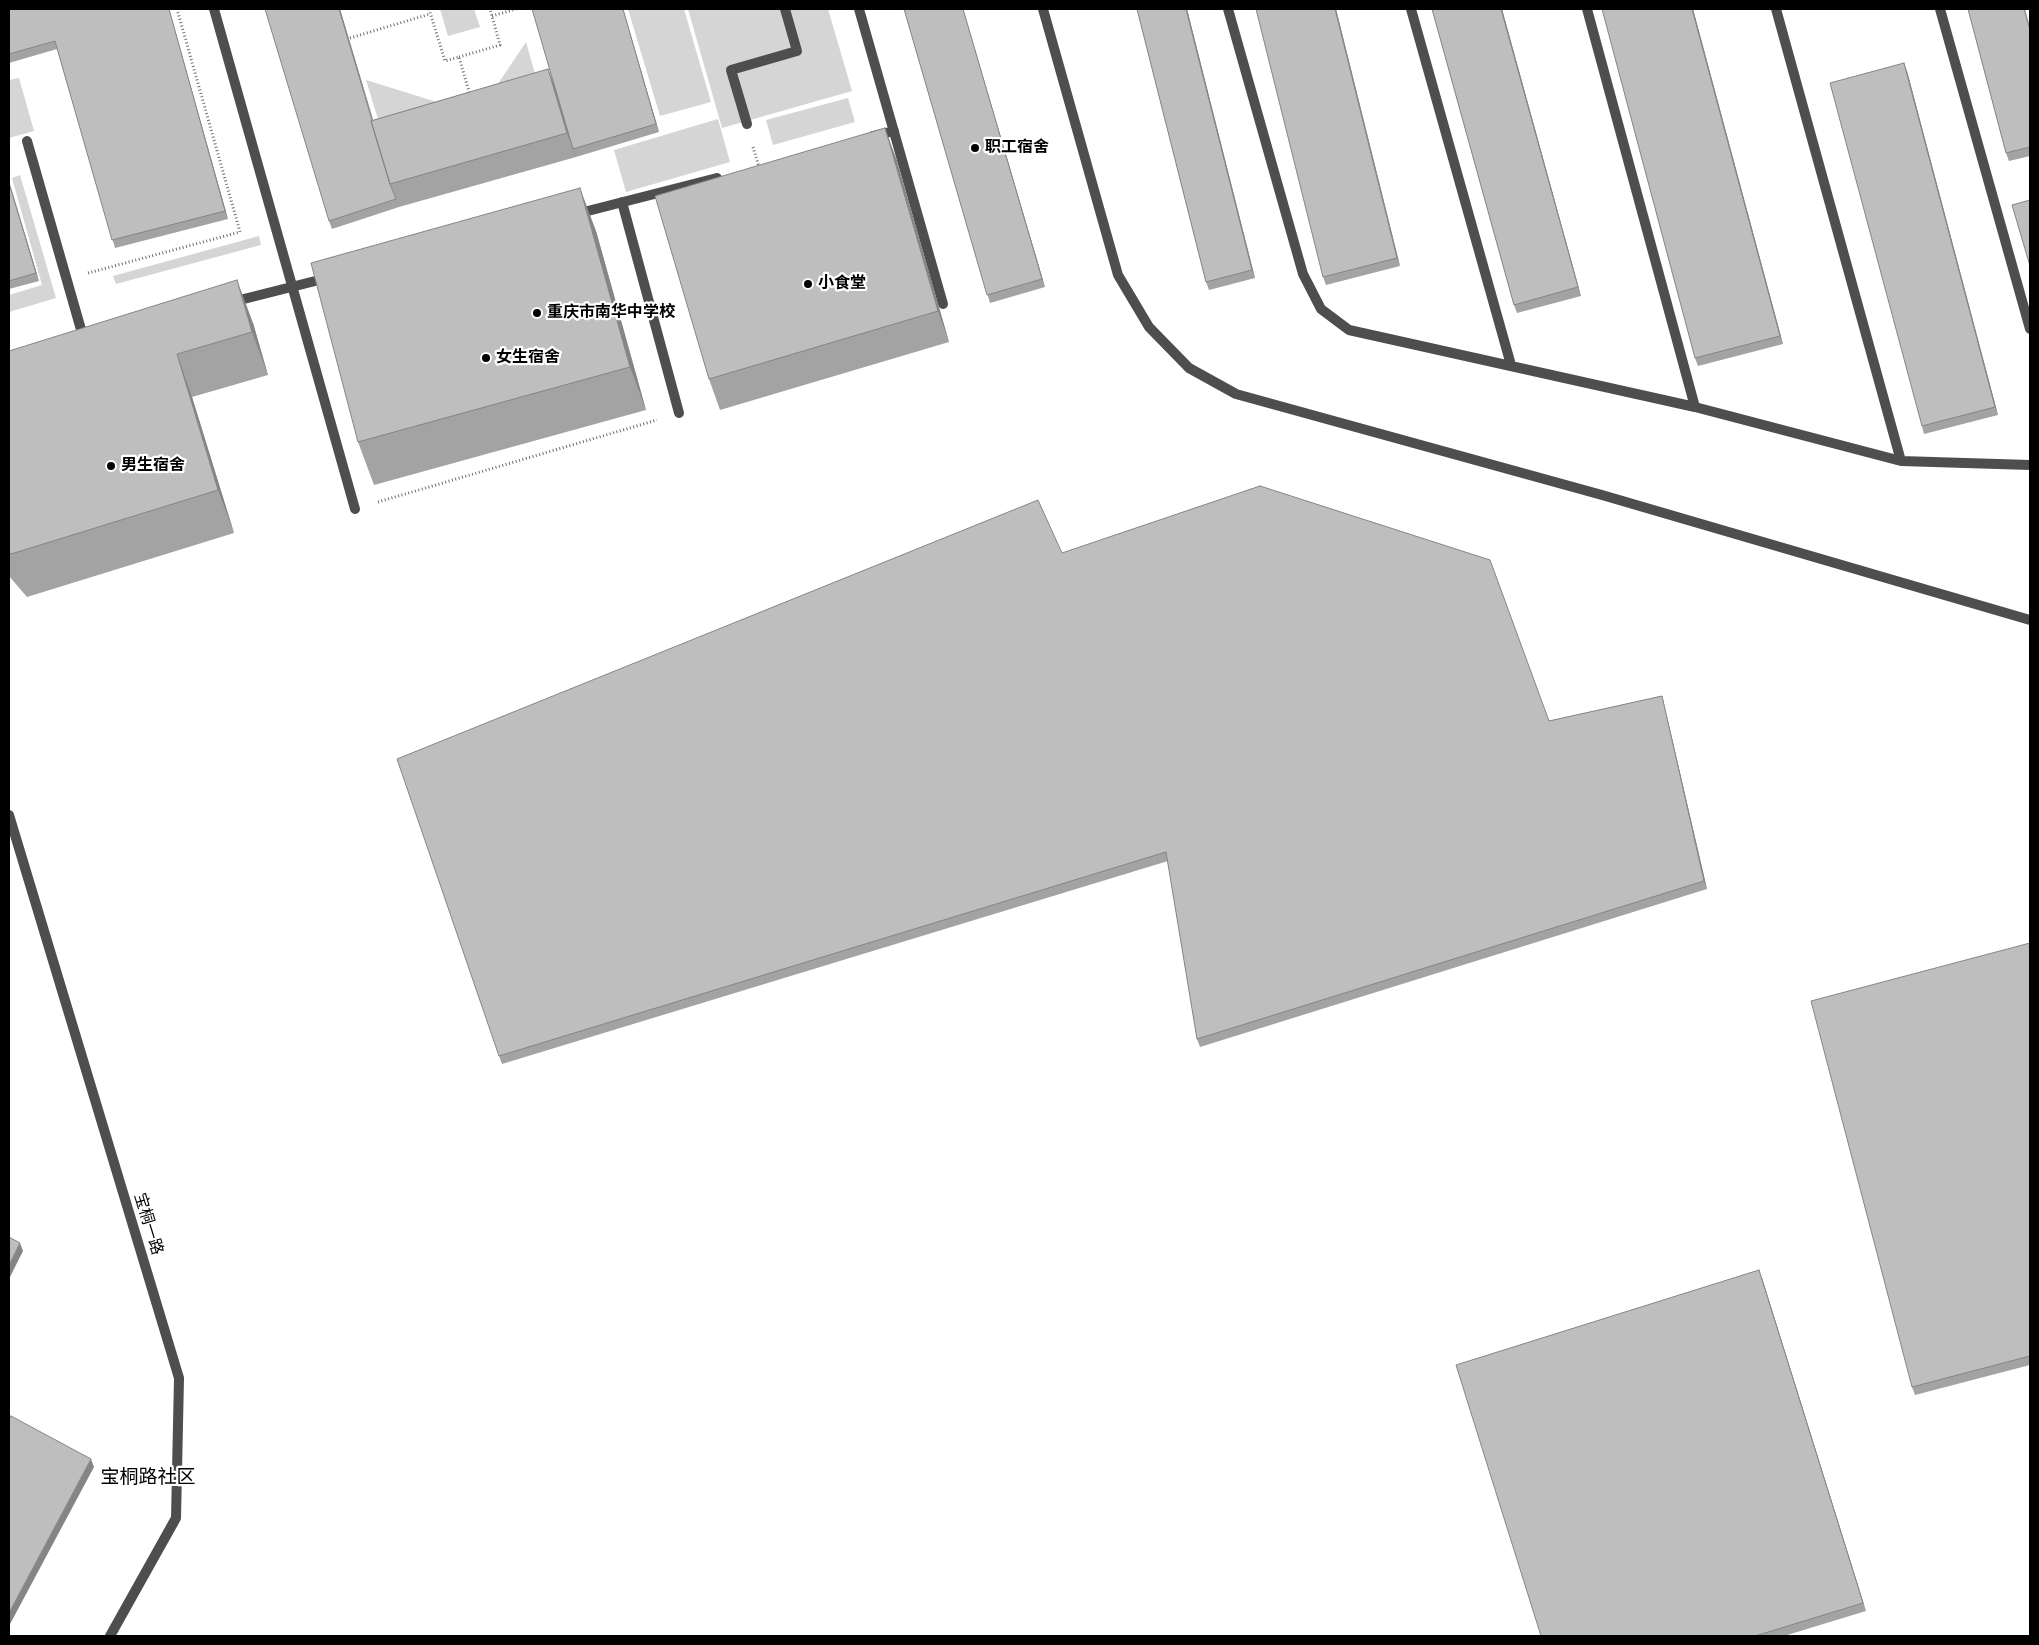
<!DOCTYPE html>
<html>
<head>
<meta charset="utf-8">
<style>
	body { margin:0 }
	#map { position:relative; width:2039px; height:1645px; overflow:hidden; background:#fff; font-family:"Space Grotesk",sans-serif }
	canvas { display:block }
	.frame { position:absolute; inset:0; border:10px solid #000; pointer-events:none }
</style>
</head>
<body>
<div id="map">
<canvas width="2039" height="1645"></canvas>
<div class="frame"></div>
</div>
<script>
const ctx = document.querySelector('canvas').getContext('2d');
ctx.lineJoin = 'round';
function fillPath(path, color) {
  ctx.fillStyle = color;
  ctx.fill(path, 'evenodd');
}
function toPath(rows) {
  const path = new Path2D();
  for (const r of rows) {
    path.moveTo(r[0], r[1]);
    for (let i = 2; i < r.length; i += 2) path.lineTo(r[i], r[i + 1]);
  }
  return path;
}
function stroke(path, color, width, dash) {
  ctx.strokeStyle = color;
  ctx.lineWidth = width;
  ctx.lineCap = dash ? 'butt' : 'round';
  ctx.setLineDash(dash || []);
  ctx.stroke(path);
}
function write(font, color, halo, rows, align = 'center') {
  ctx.font = font + ' "Space Grotesk","Noto Sans SC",sans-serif';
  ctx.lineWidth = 4.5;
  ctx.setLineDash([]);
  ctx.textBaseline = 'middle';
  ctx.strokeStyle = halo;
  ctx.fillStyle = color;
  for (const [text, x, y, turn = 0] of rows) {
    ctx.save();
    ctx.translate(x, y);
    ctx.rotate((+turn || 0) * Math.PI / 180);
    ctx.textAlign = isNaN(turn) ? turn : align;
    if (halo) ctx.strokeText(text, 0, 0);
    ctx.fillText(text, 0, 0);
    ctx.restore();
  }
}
const green = toPath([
	[440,9,474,9,480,27,448,36],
	[628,9,684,9,711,102,660,116],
	[688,9,828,9,852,91,722,128],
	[526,42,540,91,483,106],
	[19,78,34,131,9,138,9,80],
	[366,80,466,111,383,136],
	[848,98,855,122,773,145,766,120],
	[718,119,730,162,626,192,614,150],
	[20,175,56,298,9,312,9,295,42,285,12,178],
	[259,236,261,245,116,284,113,276]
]);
const path = toPath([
	[429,9,445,61,459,57,470,95],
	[492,16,516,9],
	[350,38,430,14],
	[459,57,500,45,490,9],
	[753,147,759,167],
	[88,273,240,232,177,9],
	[378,502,657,420]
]);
const service = toPath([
	[214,9,355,509],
	[859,9,943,304],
	[1228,9,1303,274,1321,309,1349,330,1695,407,1901,461,2030,465],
	[1411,9,1511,365],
	[1587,9,1695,407],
	[1776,9,1901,461],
	[1940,9,2030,329],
	[747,124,731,70,797,51,785,9],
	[873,136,894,131],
	[27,141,84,340],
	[622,202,679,413],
	[576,214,717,178],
	[232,302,327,278]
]);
const tertiary = toPath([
	[1043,9,1118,275,1149,327,1189,368,1236,394,1602,495,2030,620],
	[9,815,179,1378,176,1518,110,1636]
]);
const wall = toPath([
	[9,9,169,9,228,219,115,248,57,49,9,63],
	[340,9,373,120,548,69,554,84,623,9,659,132,576,157,399,207,332,229,329,221],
	[904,9,963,9,1045,287,990,303],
	[1137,9,1187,9,1255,278,1209,290,1206,282],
	[1336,9,1400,266,1326,285,1323,277],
	[1432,9,1502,9,1581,296,1517,313,1514,305],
	[1693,9,1783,344,1698,366,1695,358],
	[1968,9,2025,9,2030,27,2030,156,2009,161,2006,153],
	[1907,71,1998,415,1924,434,1922,426],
	[896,158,949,342,720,410,709,379],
	[9,181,39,281,9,289],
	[596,231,646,410,374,485,358,442],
	[253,323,268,375,192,397,234,533,27,597,9,576,9,351],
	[1062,553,1549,721,1662,696,1664,704,1707,889,1200,1047,1197,1039,1168,861,502,1064,499,1056],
	[2030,943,2030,1365,1915,1395,1912,1387],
	[1762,1278,1866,1611,1784,1636,1541,1636]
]);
const shadedWall = toPath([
	[169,9,228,219,225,211],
	[339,9,340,9,392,183],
	[623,9,659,132,656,124],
	[963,9,1045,287,1042,279],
	[1186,9,1187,9,1255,278,1252,270],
	[1335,9,1336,9,1400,266,1397,258],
	[1501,9,1502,9,1581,296,1578,287],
	[1692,9,1693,9,1783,344,1780,336],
	[1904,63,1907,71,1998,415,1995,407],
	[548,69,557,92,576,157,567,133],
	[885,128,896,158,949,342,938,311],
	[9,181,39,281,36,273],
	[580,188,596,231,646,410,630,367],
	[237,280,253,323,268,375,252,332],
	[177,354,192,397,234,533,218,490],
	[1662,696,1664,704,1707,889,1704,881],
	[20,1243,23,1251,9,1279,9,1265],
	[1759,1270,1762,1278,1866,1611,1863,1603],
	[91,1459,94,1467,9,1626,9,1613]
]);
const building = toPath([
	[9,9,169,9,225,211,112,240,55,41,9,54,9,9],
	[265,9,339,9,372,120,371,121,390,184,396,199,329,221,265,9],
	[532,9,623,9,656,124,573,149,532,9],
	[904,9,963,9,1042,279,987,295,904,9],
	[1137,9,1186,9,1252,270,1206,282,1137,9],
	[1256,9,1335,9,1397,258,1323,277,1256,9],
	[1432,9,1501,9,1578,287,1514,305,1432,9],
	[1602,9,1692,9,1780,336,1695,358,1602,9],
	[1968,9,2024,9,2030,30,2030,147,2006,153,1968,9],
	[1904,63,1995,407,1922,426,1830,83,1904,63],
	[548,69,567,133,390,184,371,121,548,69],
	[885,128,938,311,709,379,655,196,885,128],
	[9,183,36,273,9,281,9,183],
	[580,188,630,367,358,442,311,263,580,188],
	[2030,200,2030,266,2012,205,2030,200],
	[237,280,252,332,177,354,218,490,11,554,9,552,9,351,237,280],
	[1260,486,1490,560,1549,721,1662,696,1704,881,1197,1039,1166,852,499,1056,397,759,1038,500,1062,553,1260,486],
	[2030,943,2030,1356,1912,1387,1811,1001,2030,943],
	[9,1237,20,1243,9,1265,9,1237],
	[1759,1270,1863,1603,1755,1636,1541,1636,1456,1365,1759,1270],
	[11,1416,91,1459,9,1613,9,1420,11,1416]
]);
const markers = [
	[975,148,5,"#000"],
	[808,284,5,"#000"],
	[537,313,5,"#000"],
	[486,358,5,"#000"],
	[111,466,5,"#000"]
];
const poiNames = [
	["职工宿舍",985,148],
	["小食堂",818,284],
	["重庆市南华中学校",547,313],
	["女生宿舍",496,358],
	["男生宿舍",121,466]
];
const streetNames = [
	["宝桐一路",148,1224,73]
];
const quarterNames = [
	["宝桐路社区",148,1478]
];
fillPath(green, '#d5d5d5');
stroke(path, '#707070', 3, [1, 2.5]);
stroke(service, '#4e4e4e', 10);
stroke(tertiary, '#4e4e4e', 10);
fillPath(wall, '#a3a3a3');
fillPath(shadedWall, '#858585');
fillPath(building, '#bebebe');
stroke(building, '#858585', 1);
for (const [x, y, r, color] of markers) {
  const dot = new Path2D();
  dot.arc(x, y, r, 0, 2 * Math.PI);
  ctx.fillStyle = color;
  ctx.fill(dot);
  stroke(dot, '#fff', 2);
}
write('bold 16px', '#000', '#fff', poiNames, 'left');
write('16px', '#000', '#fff', streetNames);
write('19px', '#000', '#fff', quarterNames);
</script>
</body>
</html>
